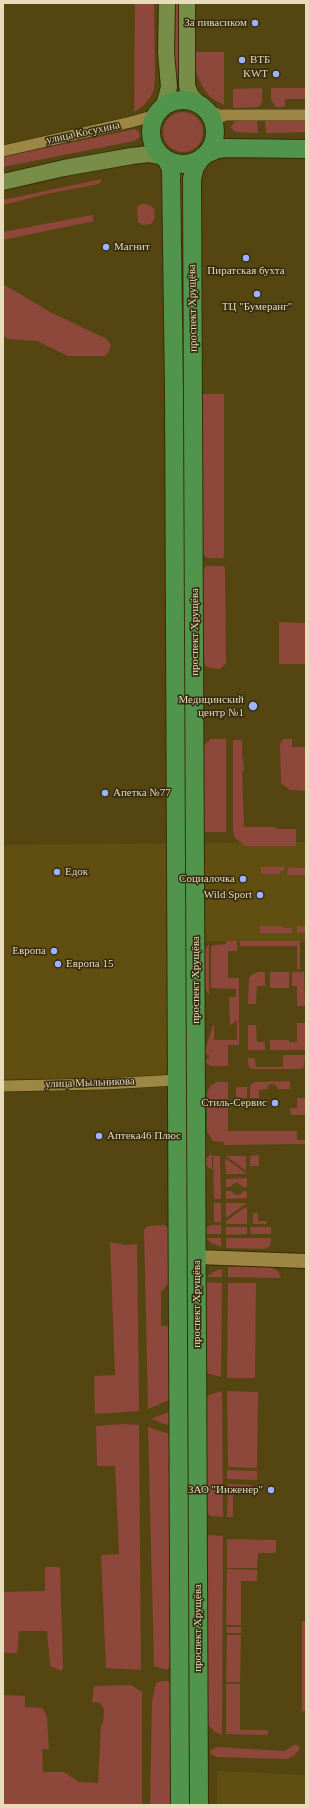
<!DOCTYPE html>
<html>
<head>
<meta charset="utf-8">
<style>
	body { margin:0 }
	#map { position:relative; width:309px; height:1808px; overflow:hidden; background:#554510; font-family:Georgia,serif }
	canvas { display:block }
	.frame { position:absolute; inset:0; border:4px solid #e7dbbb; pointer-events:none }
</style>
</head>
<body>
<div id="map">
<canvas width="309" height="1808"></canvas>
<div class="frame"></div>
</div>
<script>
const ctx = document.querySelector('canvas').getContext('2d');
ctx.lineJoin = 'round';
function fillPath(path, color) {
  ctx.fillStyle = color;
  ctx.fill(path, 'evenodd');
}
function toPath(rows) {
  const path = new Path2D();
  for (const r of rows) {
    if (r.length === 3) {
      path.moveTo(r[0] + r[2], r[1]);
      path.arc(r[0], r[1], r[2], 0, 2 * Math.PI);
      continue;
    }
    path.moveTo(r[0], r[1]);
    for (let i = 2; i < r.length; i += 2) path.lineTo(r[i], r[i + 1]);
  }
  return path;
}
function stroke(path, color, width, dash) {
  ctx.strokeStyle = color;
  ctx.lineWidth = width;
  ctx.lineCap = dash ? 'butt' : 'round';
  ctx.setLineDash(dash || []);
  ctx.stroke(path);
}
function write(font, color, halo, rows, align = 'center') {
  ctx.font = font + ' Georgia,serif';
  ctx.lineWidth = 3;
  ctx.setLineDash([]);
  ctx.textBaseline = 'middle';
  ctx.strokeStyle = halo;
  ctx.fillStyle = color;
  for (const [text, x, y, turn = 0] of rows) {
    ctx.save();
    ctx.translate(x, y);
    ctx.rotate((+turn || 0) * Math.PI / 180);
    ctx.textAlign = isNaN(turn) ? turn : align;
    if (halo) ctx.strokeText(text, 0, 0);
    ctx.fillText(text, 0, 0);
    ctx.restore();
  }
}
const built = toPath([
	[306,842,306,942,169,941,169,1077,3,1079,3,845],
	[217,1771,306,1775,306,1805,217,1805]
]);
const green = toPath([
	[135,3,154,3,155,77,154,90,151,96,143,106,134,112],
	[173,3,181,3,180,77,177,78,174,76],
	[195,52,224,52,224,105,211,98,202,86,194,68],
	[262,88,262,102,259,107,233,108,233,89],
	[271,88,306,88,306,99,285,99,285,107,276,107,271,100],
	[183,132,20],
	[238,121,257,121,258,133,234,132,231,127,234,122],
	[265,121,306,121,306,132,266,133],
	[135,129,139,132,140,137,134,141,3,167,3,157],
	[178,170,184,170,189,1072,182,1072],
	[102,179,99,184,46,194,3,205,3,200],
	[141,204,147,204,154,208,155,218,151,224,143,225,138,222,137,207],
	[92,215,94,221,3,240,3,232],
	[3,284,52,313,107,339,111,346,106,356,68,356,37,341,8,339,3,336],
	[202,394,224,394,224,555,223,558,207,558,202,553],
	[206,566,223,566,225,568,226,663,220,669,210,668,206,666,203,661,202,571],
	[279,622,306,623,306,664,279,664],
	[211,739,226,739,226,832,203,832,203,747,206,743],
	[283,739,292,739,292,747,306,747,306,791,290,790,281,783,280,745],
	[233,740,242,740,242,758,243,758,244,771,242,771,244,827,276,827,276,829,296,829,296,846,245,846,234,837,233,830],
	[261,867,284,867,284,871,280,871,280,874,261,874],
	[288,867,306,868,306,875,287,875],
	[260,926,282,926,282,928,292,928,292,933,260,933],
	[297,926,306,926,306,932,297,933],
	[226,941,237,941,237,951,228,951,228,978,239,978,239,1045,228,1045,228,1066,210,1066,204,1061,204,1059,209,1059,209,1055,204,1054,213,1025,214,1025,214,1040,237,1040,237,1021,230,1025,229,997,236,997,236,989,211,988,211,947,215,945,226,944],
	[240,941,300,941,300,969,297,969,297,946,240,946],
	[209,944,209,996,202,982,204,950],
	[258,972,265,972,265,986,257,986,256,1004,248,1004,249,978,251,975],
	[270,972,289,972,289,988,270,988],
	[292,972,304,972,305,1006,297,1006,297,986,292,986],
	[297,1023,305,1023,305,1050,270,1050,270,1040,289,1040,289,1042,297,1042],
	[248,1025,256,1025,257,1042,265,1042,265,1050,248,1050],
	[283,1055,305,1055,304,1067,301,1069,254,1069,250,1068,248,1064,248,1058,255,1058,256,1067,283,1067],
	[290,1081,290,1089,277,1089,276,1085,270,1084,268,1086,268,1089,259,1090,259,1098,250,1098,250,1086,254,1082],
	[217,1082,228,1082,228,1131,297,1131,297,1140,306,1140,306,1144,224,1145,224,1142,213,1141,207,1132,207,1093,210,1086],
	[236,1087,247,1087,247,1098,236,1098],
	[297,1098,306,1098,306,1115,291,1115,290,1108,297,1108],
	[185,1103,190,1103,193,1805,187,1805],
	[212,1154,212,1170,204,1165,204,1159],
	[259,1155,259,1166,250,1166,250,1156],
	[213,1156,220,1156,221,1199,214,1199],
	[226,1156,246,1156,246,1171],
	[225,1158,247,1174,226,1174],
	[247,1178,247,1187,243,1187,237,1182,233,1184,231,1187,226,1187,226,1179],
	[226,1191,231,1191,236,1195,241,1194,243,1191,247,1191,247,1198,226,1199],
	[214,1203,221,1203,221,1222,214,1222],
	[226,1203,247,1203,226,1218],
	[247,1206,247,1224,226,1224,226,1221],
	[253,1213,258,1213,258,1221,266,1221,267,1224,253,1224],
	[164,1225,172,1230,171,1280,161,1292,161,1326,168,1326,172,1331,172,1399,148,1409,144,1230,148,1226],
	[211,1225,221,1225,221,1234,205,1234,206,1228],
	[226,1227,247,1227,247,1234,226,1235],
	[250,1227,271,1227,271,1234,251,1234],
	[206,1238,221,1238,221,1247,211,1243],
	[226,1238,271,1238,271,1241,269,1247,264,1249,226,1248],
	[110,1242,125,1245,137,1244,139,1411,95,1414,94,1376,115,1375],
	[228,1267,270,1267,278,1271,281,1278,228,1277],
	[222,1269,222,1277,206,1277,215,1271],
	[205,1282,222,1283,221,1377,209,1374,204,1370],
	[228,1283,256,1283,255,1378,227,1378],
	[222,1391,223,1517,211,1516,205,1512,204,1399,208,1395],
	[227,1391,258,1392,257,1468,228,1467],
	[173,1410,173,1427,151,1419],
	[123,1424,139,1425,141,1670,106,1668,101,1555,119,1554,115,1466,97,1466,96,1426],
	[148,1427,172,1435,174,1661,167,1670,154,1666],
	[227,1470,257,1471,257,1480,227,1479],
	[228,1484,252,1485,252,1487,233,1487,233,1517,227,1517],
	[210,1535,223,1536,222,1735,215,1732,207,1724,206,1537],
	[227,1539,276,1540,276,1553,258,1553,257,1568,227,1568],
	[45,1567,60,1567,63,1668,61,1671,50,1666,47,1631,19,1631,17,1653,3,1653,3,1592,45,1591],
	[227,1569,257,1570,257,1581,241,1581,241,1625,226,1625],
	[302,1621,306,1622,306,1710,302,1712],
	[226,1627,241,1627,241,1633,227,1633],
	[227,1635,241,1635,240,1682,226,1682],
	[162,1681,168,1681,175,1687,171,1805,150,1805,152,1702,156,1683],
	[226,1684,240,1684,240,1730,268,1730,268,1735,226,1734],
	[131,1685,142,1692,142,1805,3,1805,3,1695,25,1696,25,1707,42,1708,47,1716,49,1749,42,1749,43,1772,64,1772,79,1782,98,1783,101,1724,103,1724,104,1710,100,1703,92,1702,94,1686],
	[294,1745,298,1745,300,1749,294,1756,287,1759,217,1757,211,1754,210,1751,217,1747,284,1751]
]);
const minor = toPath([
	[202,107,219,115,306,115],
	[215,127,217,119,225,115],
	[3,151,131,122,149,117,161,109],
	[3,1086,105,1084,177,1080]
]);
const tertiary = toPath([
	[197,1257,306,1261]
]);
const secondary = toPath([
	[187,3,187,86,191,96,199,104],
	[161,109,165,102,169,87,166,52,167,3],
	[3,182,64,168,132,156,149,154,163,157]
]);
const primary = toPath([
	[183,132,32],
	[206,154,218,149,227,148,306,149],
	[167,160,171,169,174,391,180,1805],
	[199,1805,192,179,195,167,201,158]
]);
const markers = [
	[255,23,4,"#9db4fd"],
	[242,60,4,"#9db4fd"],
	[276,74,4,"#9db4fd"],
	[106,247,4,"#9db4fd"],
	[246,258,4,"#9db4fd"],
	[257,294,4,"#9db4fd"],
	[253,706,5,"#9db4fd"],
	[105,793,4,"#9db4fd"],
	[57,872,4,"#9db4fd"],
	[243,879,4,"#9db4fd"],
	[260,895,4,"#9db4fd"],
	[54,951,4,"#9db4fd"],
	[58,964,4,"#9db4fd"],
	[275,1103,4,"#9db4fd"],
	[99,1136,4,"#9db4fd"],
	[271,1490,4,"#9db4fd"]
];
const poiNames = [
	["За пивасиком",247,23],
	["ВТБ",250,60,"left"],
	["KWT",268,74],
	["Магнит",114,247,"left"],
	["Пиратская бухта",246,271,"center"],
	["ТЦ \"Бумеранг\"",257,307,"center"],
	["Медицинский",244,700],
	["центр №1",244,713],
	["Апетка №77",113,793,"left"],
	["Едок",65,872,"left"],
	["Социалочка",235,879],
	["Wild Sport",252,895],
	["Европа",46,951],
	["Европа 15",66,964,"left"],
	["Стиль-Сервис",267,1103],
	["Аптека46 Плюс",107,1136,"left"],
	["ЗАО \"Инженер\"",263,1490]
];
const streetNames = [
	["улица Косухина",83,133,-12],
	["проспект Хрущёва",193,308,-91],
	["проспект Хрущёва",195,632,-90],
	["проспект Хрущёва",196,980,-90],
	["улица Мыльникова",90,1083,-2],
	["проспект Хрущёва",197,1304,-90],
	["проспект Хрущёва",198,1628,-90]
];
fillPath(built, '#614e11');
fillPath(green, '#8d473b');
stroke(minor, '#372c07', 12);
stroke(tertiary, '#372c07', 16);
stroke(secondary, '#372c07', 18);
stroke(primary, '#372c07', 20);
stroke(minor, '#9d8745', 11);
stroke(tertiary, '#9d8745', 14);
stroke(secondary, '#778d48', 16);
stroke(primary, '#51944b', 18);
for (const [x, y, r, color] of markers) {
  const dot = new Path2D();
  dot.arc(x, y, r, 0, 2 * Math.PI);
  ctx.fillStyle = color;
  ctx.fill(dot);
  stroke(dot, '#352c10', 1.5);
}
write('11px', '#e7dbbb', '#352c10', poiNames, 'right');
write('11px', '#e7dbbb', '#352c10', streetNames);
</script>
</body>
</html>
